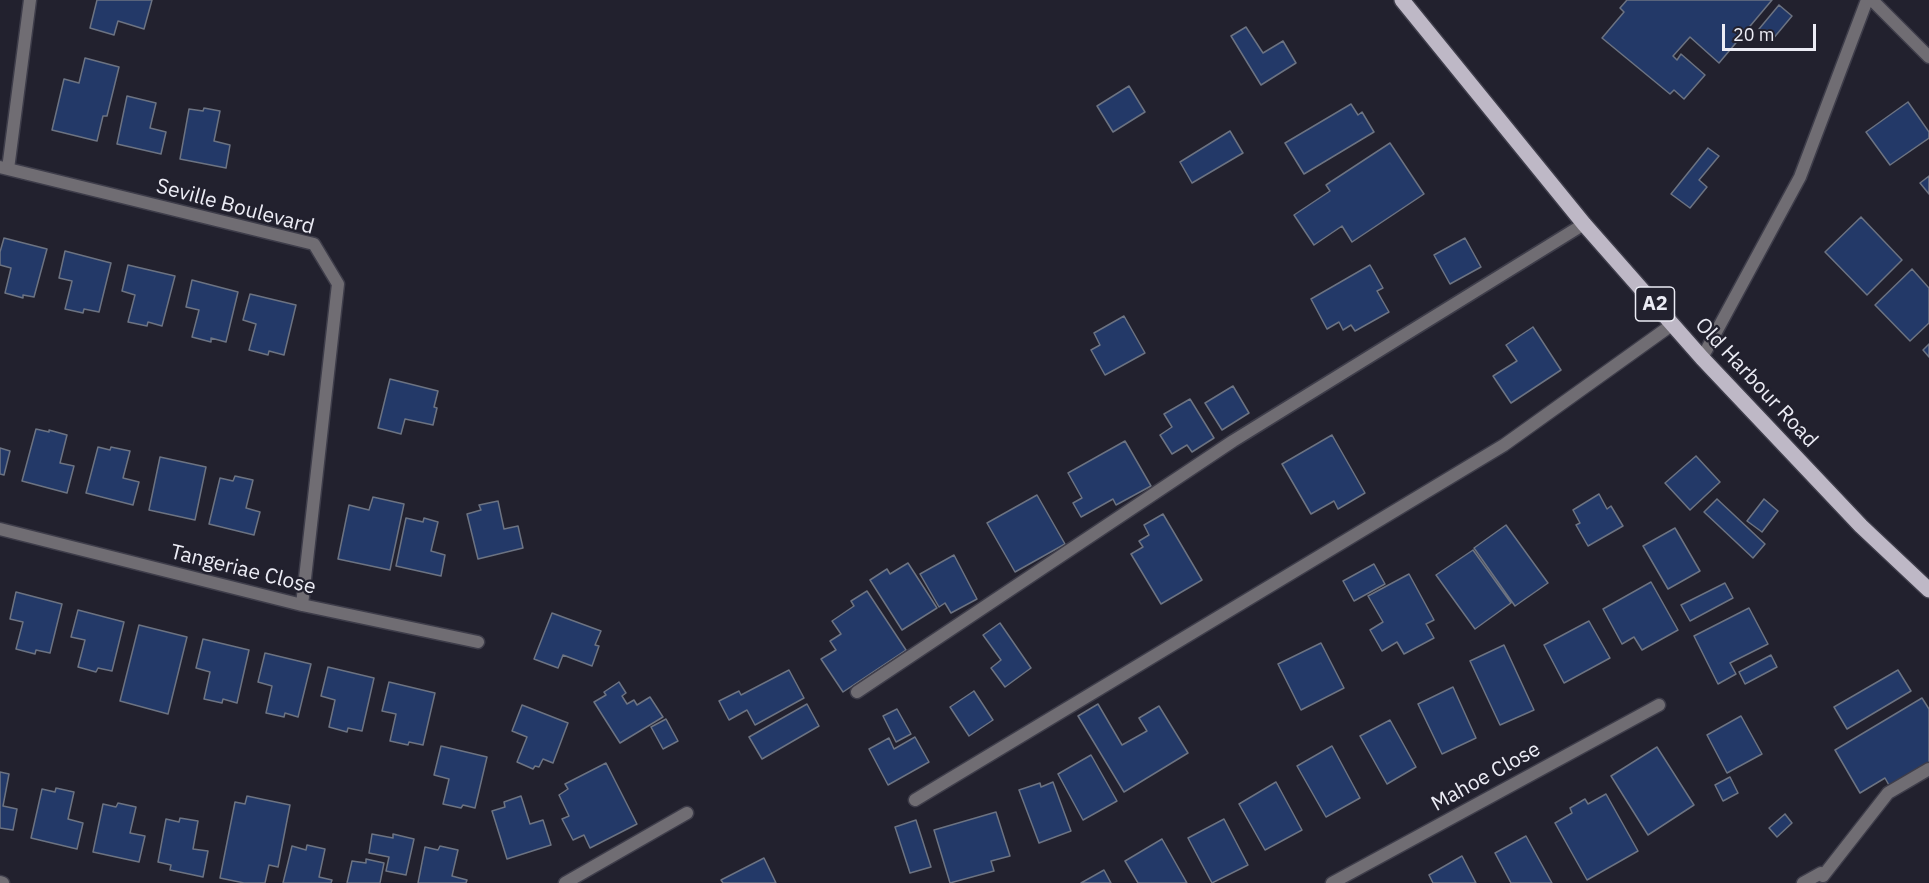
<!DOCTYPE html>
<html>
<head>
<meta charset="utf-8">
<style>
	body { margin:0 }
	#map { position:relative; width:1929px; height:883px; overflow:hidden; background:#22212e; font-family:"IBM Plex Sans",sans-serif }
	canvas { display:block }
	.scale { position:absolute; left:1722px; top:24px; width:94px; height:27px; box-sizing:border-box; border:3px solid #ececf5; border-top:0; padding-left:8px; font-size:18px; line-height:21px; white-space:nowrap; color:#ececf5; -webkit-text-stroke:4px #22212e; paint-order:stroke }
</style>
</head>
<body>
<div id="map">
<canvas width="1929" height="883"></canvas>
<div class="scale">20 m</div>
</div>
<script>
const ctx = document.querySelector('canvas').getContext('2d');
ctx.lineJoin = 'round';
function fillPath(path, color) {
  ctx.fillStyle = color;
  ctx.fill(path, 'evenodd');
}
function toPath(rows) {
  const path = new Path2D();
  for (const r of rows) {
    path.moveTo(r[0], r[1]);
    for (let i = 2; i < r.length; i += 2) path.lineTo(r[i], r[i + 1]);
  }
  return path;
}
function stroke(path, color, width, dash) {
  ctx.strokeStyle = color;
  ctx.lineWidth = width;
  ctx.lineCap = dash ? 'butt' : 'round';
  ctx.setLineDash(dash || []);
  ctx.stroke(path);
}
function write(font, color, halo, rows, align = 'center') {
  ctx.font = font + ' "IBM Plex Sans",sans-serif';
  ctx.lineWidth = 4.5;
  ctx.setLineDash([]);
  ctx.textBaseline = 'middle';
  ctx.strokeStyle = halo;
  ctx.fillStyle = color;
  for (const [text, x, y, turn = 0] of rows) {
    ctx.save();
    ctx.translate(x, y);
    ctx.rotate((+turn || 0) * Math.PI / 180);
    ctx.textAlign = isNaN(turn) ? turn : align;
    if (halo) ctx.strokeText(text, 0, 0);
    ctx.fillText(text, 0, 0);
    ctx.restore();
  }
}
const building = toPath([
	[97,0,152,0,144,29,118,21,114,35,90,28,97,0],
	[1627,0,1772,0,1719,63,1690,37,1673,56,1677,60,1681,54,1705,75,1684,99,1674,90,1670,94,1602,38,1624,12,1620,8,1627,0],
	[1779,5,1792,16,1772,40,1759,29,1779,5],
	[1246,27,1263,53,1283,41,1296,63,1261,85,1231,36,1246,27],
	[85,58,119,67,107,116,103,116,97,141,52,130,64,79,79,83,85,58],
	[1129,86,1145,112,1113,132,1097,106,1129,86],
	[127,96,156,103,150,128,166,132,161,154,117,144,127,96],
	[1908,102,1929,132,1929,138,1890,165,1866,132,1908,102],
	[1351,104,1358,115,1362,112,1374,132,1304,174,1285,143,1351,104],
	[204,108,220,111,214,141,230,145,226,168,180,159,189,109,203,111,204,108],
	[1230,131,1243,153,1192,183,1180,162,1230,131],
	[1390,143,1424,194,1352,242,1342,226,1314,245,1294,215,1330,191,1326,185,1390,143],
	[1708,148,1719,156,1699,180,1707,187,1690,208,1671,194,1708,148],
	[1929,176,1929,194,1920,183,1929,176],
	[1861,217,1902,260,1867,295,1825,252,1861,217],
	[4,238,47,249,34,297,23,295,23,298,5,293,11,268,0,265,0,252,4,238],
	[1465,238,1481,267,1450,284,1434,255,1465,238],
	[65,251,111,263,99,312,84,309,83,313,65,309,72,281,59,278,65,251],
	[128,265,175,276,162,326,148,322,147,326,128,322,135,295,122,291,128,265],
	[1370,265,1383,288,1377,291,1389,312,1355,331,1351,325,1343,330,1339,322,1327,329,1311,299,1370,265],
	[1912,269,1929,288,1929,323,1910,341,1875,305,1912,269],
	[192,280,238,292,226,342,211,338,211,342,192,337,199,310,186,307,192,280],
	[250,294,296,305,284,355,269,351,268,355,249,350,256,324,243,320,250,294],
	[1124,316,1145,353,1105,375,1091,350,1100,345,1094,333,1124,316],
	[1533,327,1561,370,1511,403,1493,376,1517,361,1506,345,1533,327],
	[1929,344,1929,357,1923,350,1929,344],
	[390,379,438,391,434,407,437,408,433,425,405,419,401,434,378,428,390,379],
	[1233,386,1249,413,1222,430,1205,403,1233,386],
	[1190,399,1214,438,1192,452,1187,445,1172,454,1160,435,1172,427,1164,414,1190,399],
	[36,429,49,432,49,430,67,435,60,463,74,466,67,493,22,481,36,429],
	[1332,435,1365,493,1338,509,1334,501,1311,514,1282,464,1332,435],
	[1125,441,1151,486,1116,505,1113,499,1081,517,1073,503,1082,498,1068,473,1125,441],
	[98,447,110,450,111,447,130,451,123,478,139,482,133,505,86,493,98,447],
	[0,448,10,451,4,475,0,474,0,448],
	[1696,456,1720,482,1690,510,1665,483,1696,456],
	[160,457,206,467,195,520,149,510,160,457],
	[235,476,253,480,246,508,260,512,254,535,209,524,220,478,233,481,235,476],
	[1599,494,1607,509,1611,506,1623,526,1588,546,1576,525,1580,523,1573,510,1599,494],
	[1037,495,1065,544,1015,572,987,523,1037,495],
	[373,497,404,504,390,570,338,559,349,505,369,510,373,497],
	[1717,499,1765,544,1753,558,1704,512,1717,499],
	[1764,499,1778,511,1762,532,1747,521,1764,499],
	[498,501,504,529,518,526,523,548,478,559,467,514,481,510,479,505,498,501],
	[1163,514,1202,580,1161,604,1131,554,1143,547,1139,541,1149,535,1144,525,1163,514],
	[406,518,423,522,424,518,438,522,431,551,445,555,441,576,396,566,406,518],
	[1506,525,1548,583,1515,606,1474,548,1506,525],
	[1675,528,1700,571,1668,589,1643,546,1675,528],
	[1473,550,1511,603,1475,629,1436,575,1473,550],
	[954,555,977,599,951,613,945,603,939,607,920,574,954,555],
	[908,563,937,608,902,630,870,580,887,569,890,574,908,563],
	[1374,564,1385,584,1354,601,1343,581,1374,564],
	[1409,574,1434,620,1426,624,1434,638,1404,654,1397,642,1382,651,1370,630,1383,622,1368,596,1409,574],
	[1651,582,1678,630,1642,650,1634,637,1622,644,1603,609,1651,582],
	[1725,583,1733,598,1690,621,1681,605,1725,583],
	[867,591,906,650,843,692,821,659,836,650,830,641,841,634,832,621,854,606,851,601,867,591],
	[16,592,62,604,50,653,36,650,35,654,16,649,23,622,10,619,16,592],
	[1749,608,1768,644,1730,663,1736,674,1718,684,1694,636,1749,608],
	[78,610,124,622,112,671,98,668,96,672,78,667,85,640,71,637,78,610],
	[552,613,601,631,595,645,599,646,592,666,563,655,558,668,534,659,552,613],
	[1589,621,1610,658,1564,683,1544,645,1589,621],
	[1000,623,1031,668,1005,687,991,668,1001,660,983,635,1000,623],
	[139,625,187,637,168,714,120,701,139,625],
	[203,639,249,650,237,703,223,699,222,703,204,699,210,672,196,668,203,639],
	[1321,643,1344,688,1301,710,1278,664,1321,643],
	[1504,645,1534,710,1500,725,1470,661,1504,645],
	[265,653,311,664,298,717,285,713,284,717,266,713,272,686,258,682,265,653],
	[1771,655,1777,667,1745,684,1739,672,1771,655],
	[328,667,374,678,362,731,348,728,347,732,329,727,335,700,321,696,328,667],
	[789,670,804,698,755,725,747,710,729,720,719,701,739,691,741,695,789,670],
	[1898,670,1911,691,1847,729,1834,707,1898,670],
	[389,682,435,693,423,745,409,742,408,745,390,741,396,714,382,711,389,682],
	[619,682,626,693,622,696,627,704,634,700,637,705,650,697,663,717,620,743,594,702,606,695,604,692,619,682],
	[1453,687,1476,738,1442,754,1418,704,1453,687],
	[974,691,993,720,969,736,950,707,974,691],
	[1922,698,1929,709,1929,767,1890,787,1885,778,1860,793,1835,750,1922,698],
	[807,704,819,726,762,759,749,737,807,704],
	[1098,704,1122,745,1147,731,1139,718,1159,706,1188,753,1124,792,1078,716,1098,704],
	[522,705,568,723,553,763,543,759,539,767,535,766,533,769,517,762,527,737,512,731,522,705],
	[897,709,911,734,896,742,883,716,897,709],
	[1741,716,1762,754,1727,773,1707,735,1741,716],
	[666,719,678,741,663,749,651,727,666,719],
	[1390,720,1416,767,1387,784,1360,736,1390,720],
	[915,737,929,762,888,785,869,749,889,738,894,749,915,737],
	[441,746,487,757,475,808,463,805,461,808,443,804,449,779,434,775,441,746],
	[1332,746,1360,798,1326,817,1297,766,1332,746],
	[1657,747,1694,805,1648,835,1611,776,1657,747],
	[1091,755,1117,801,1083,820,1058,774,1091,755],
	[606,763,637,824,590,848,584,835,573,840,562,819,569,816,559,795,568,789,565,784,606,763],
	[0,772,9,774,3,806,17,809,13,830,0,828,0,772],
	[1730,777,1738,793,1723,801,1715,785,1730,777],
	[1053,782,1071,831,1039,843,1019,790,1040,783,1041,787,1053,782],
	[1276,782,1302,830,1265,850,1239,804,1276,782],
	[56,788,74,792,68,819,83,823,77,849,31,838,42,789,55,792,56,788],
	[1606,794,1638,851,1587,880,1555,823,1572,813,1570,808,1585,799,1588,804,1606,794],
	[247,796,290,805,278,867,269,865,265,883,244,883,220,878,235,802,245,804,247,796],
	[521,796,530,824,543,820,551,845,507,859,492,811,505,807,504,802,521,796],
	[118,803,136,807,130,833,145,836,139,862,93,852,103,804,116,807,118,803],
	[996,812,1010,856,991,861,994,871,950,883,934,830,996,812],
	[1785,814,1792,823,1777,837,1769,828,1785,814],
	[180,818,198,821,193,849,208,851,203,877,170,870,171,865,158,862,166,819,179,822,180,818],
	[1224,819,1248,865,1212,883,1188,838,1224,819],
	[916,820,931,867,910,873,895,827,916,820],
	[372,834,393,838,393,834,414,839,406,875,386,871,389,857,369,853,372,834],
	[1526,836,1552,883,1511,883,1495,853,1526,836],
	[1162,839,1187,883,1138,883,1125,861,1162,839],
	[307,845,325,849,319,877,332,880,331,883,283,883,292,846,306,850,307,845],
	[440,846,458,850,452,876,467,880,466,883,418,883,425,847,438,850,440,846],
	[1462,856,1476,883,1433,883,1429,875,1462,856],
	[764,858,776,883,723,883,721,880,764,858],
	[366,859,384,863,380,883,347,883,352,861,366,863,366,859],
	[1104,870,1111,883,1081,883,1104,870]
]);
const minor = toPath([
	[1872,0,1929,57],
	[0,167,314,244,338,284,302,605],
	[8,169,30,0],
	[1702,358,1800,177,1867,0],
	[0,529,302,605,478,642],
	[857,692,1233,441,1584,224],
	[915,800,1504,445,1673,324],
	[0,882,3,883],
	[565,883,687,813],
	[1332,883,1659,705],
	[1803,883,1821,873,1823,876,1888,793,1929,769]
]);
const primary = toPath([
	[1402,0,1584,224,1702,358,1861,526,1929,590]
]);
const shields = [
	[1655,304,39]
];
const shieldNames = [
	["A2",1655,304]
];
const streetNames = [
	["Seville Boulevard",235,207,15],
	["Old Harbour Road",1756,383,47],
	["Tangeriae Close",243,570,14],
	["Mahoe Close",1486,777,-29]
];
fillPath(building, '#233968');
stroke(building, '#6c7382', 1.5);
stroke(minor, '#3e3d4a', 15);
stroke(primary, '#3e3d4a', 18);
stroke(minor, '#706d73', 12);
stroke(primary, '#beb8c6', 15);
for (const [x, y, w] of shields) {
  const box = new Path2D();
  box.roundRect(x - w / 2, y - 17, w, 34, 4.5);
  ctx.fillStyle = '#22212e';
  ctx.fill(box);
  stroke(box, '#ececf5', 1.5);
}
write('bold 20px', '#ececf5', null, shieldNames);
write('21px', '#ececf5', '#22212e', streetNames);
</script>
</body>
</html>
